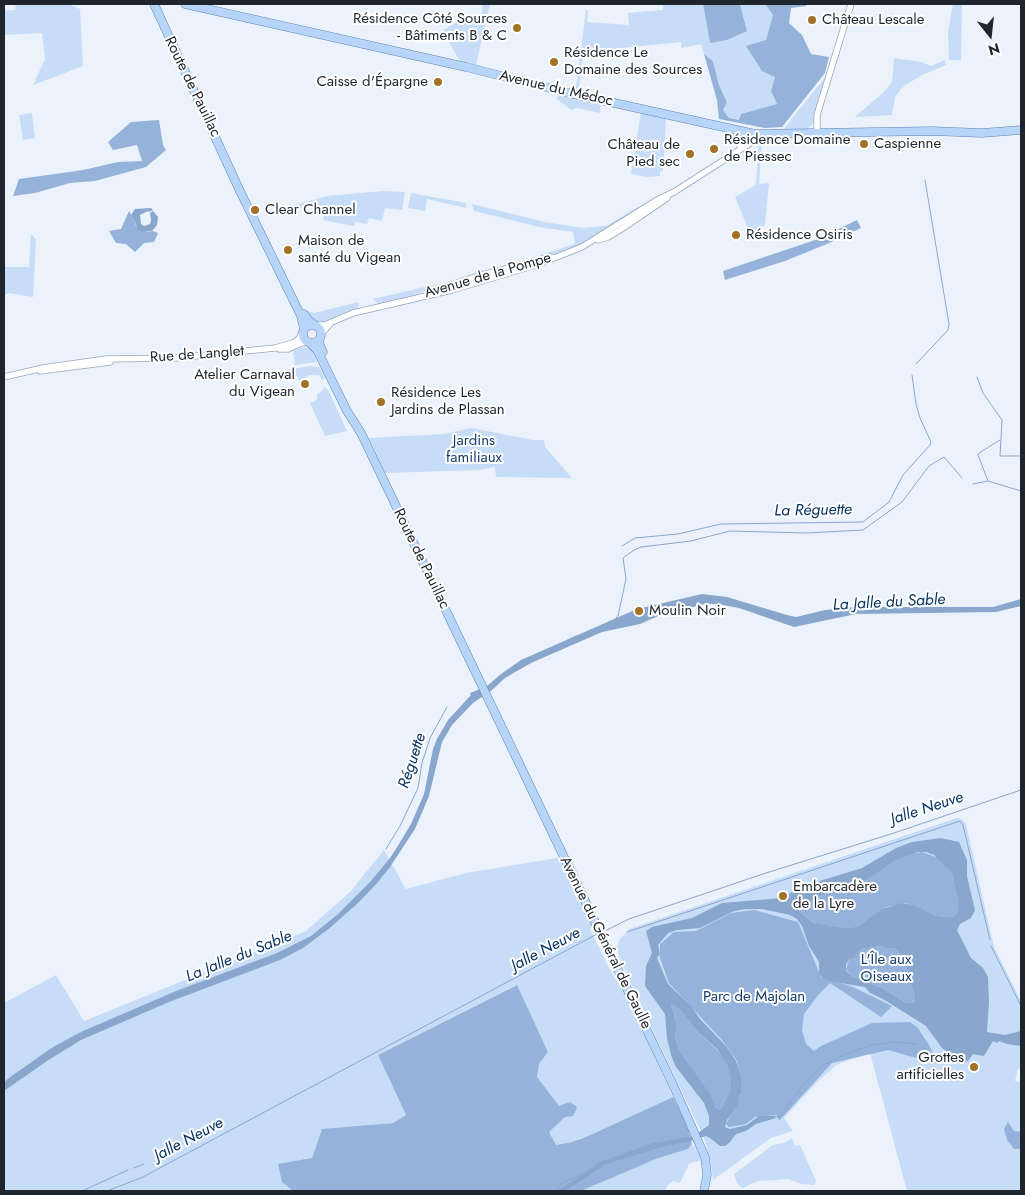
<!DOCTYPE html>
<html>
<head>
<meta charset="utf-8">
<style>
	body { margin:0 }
	#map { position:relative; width:1025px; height:1195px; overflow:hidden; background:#ebf2fb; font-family:Jost,sans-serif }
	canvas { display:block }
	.frame { position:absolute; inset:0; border:5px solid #1f252d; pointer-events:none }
	.north { position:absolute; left:965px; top:10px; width:50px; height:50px; -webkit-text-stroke:4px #fff; paint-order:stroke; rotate:164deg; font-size:14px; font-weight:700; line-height:20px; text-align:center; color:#1f252d }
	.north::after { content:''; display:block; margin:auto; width:18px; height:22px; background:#1f252d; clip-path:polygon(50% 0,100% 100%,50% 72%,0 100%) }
</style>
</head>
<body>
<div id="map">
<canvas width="1025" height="1195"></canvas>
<div class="frame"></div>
<div class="north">N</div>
</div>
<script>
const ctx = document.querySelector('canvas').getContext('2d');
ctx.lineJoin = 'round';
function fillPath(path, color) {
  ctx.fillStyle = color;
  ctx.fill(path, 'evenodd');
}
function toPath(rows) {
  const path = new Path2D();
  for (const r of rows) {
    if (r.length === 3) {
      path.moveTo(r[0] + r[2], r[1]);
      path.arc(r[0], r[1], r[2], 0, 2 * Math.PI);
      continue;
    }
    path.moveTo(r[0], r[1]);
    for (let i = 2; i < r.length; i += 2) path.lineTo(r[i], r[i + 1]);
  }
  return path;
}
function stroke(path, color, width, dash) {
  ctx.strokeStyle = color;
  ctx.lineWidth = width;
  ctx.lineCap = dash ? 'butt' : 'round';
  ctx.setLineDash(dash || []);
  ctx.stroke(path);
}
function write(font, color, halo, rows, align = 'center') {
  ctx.font = font + ' Jost,sans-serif';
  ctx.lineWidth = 4;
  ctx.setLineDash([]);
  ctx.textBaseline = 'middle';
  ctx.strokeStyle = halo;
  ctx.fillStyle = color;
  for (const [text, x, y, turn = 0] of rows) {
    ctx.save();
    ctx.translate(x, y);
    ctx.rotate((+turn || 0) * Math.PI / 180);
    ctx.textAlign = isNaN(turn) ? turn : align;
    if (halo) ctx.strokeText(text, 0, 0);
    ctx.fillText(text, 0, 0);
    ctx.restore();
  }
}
const green = toPath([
	[16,4,68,4,80,9,83,66,33,85,45,59,42,33,4,35,4,45,4,11,15,10],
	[483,4,490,4,476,65,460,61,442,31,457,22,459,14,481,17],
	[663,4,703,4,710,43,747,31,740,4,765,4,773,15,766,40,747,47,775,77,771,91,777,104,741,114,740,120,729,118,723,110,727,101,719,85,713,61,704,54,701,44,681,48,681,42,583,52,579,88,576,88,586,10,588,10,587,22,629,25,628,13,663,10],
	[953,4,962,4,961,60,949,60,948,32],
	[894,58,921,62,931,66,945,60,946,65,922,75,904,86,895,97,892,115,855,117,884,92,892,82],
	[826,76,813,124,807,129,783,130],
	[558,94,601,104,600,113,577,108,571,110,557,99],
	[32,113,35,138,23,140,19,115],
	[641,113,666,119,663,171,660,172,660,176,647,177,631,174],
	[762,139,759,184,769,183,765,225,750,233,735,197,756,185,759,140],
	[383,191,405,192,402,210,385,208,382,221,369,218,367,224,355,222,354,226,323,220,325,212,307,206,280,213,279,209,327,196],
	[411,193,466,203,466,208,427,199,425,211,408,208],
	[472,204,545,222,582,228,606,226,638,207,639,209,579,245,558,253,541,257,534,257,575,244,573,232,539,227,474,211],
	[31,234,36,239,33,297,9,293,4,295,4,267,29,267],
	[442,283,441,285,435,288,409,297,379,304,373,299],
	[358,302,359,306,356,309,342,314,324,323,314,322,304,312,307,311,314,313],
	[303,347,311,349,317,362,295,365,293,351],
	[310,366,319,367,325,378,322,380,319,375,310,375,299,381,296,374,287,375,284,370],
	[323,386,328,390,347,431,325,436,310,403,317,400,317,394,321,392,324,388],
	[471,428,533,440,544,440,545,447,572,478,496,477,495,467,480,470,385,473,369,438,444,434],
	[957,818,962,819,966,824,994,947,1021,1001,1021,1067,1018,1069,1015,1081,1021,1082,1021,1191,907,1191,870,1053,838,1064,818,1081,784,1118,793,1131,771,1138,713,1180,710,1159,704,1138,635,993,619,956,617,947,620,939,629,929],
	[384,850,406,889,466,873,570,856,601,924,590,929,610,970,620,984,673,1097,586,1137,572,1142,556,1145,549,1132,565,1117,537,1077,539,1064,548,1052,516,985,378,1055,406,1115,393,1123,322,1130,312,1158,282,1182,293,1191,4,1191,4,1003,56,975,84,1021,306,931,351,891],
	[792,1138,795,1146,800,1145,816,1181,814,1185,802,1184,788,1179,776,1180,758,1181,742,1188,737,1183,734,1174,773,1145,784,1143],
	[692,1144,698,1152,701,1160,689,1164,680,1183,673,1181,667,1186,666,1191,581,1191,656,1159,688,1149]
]);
const forest = toPath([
	[703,4,740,4,747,31,727,40,710,43],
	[765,4,806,4,806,6,791,8,789,23,802,35,811,54,829,57,825,73,782,127,765,128,719,119,717,100,704,54,713,61,719,85,727,102,723,110,729,118,739,120,741,114,777,104,771,91,775,77,762,71,746,46,766,40,773,15],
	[159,120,163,145,166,150,146,167,95,181,70,183,35,193,13,196,19,179,83,170,118,162,142,161,137,145,113,150,108,142,131,122],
	[129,211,134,219,136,226,147,232,153,231,158,233,154,242,144,243,135,252,126,244,116,243,109,231,121,229],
	[857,220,861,228,827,244,785,261,725,280,723,271,818,239],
	[922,852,938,858,952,873,958,902,957,912,954,917,937,916,918,907,906,903,886,907,857,927,844,928,812,922,799,911,806,904,831,890,862,882,895,861,912,854],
	[754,910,798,922,821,977,853,987,892,1006,881,1017,830,983,819,994,804,1014,802,1030,806,1044,814,1051,821,1046,872,1023,910,1022,918,1028,929,1045,938,1064,888,1050,832,1063,779,1121,777,1115,755,1117,746,1124,729,1127,726,1124,741,1095,737,1061,722,1040,669,983,660,958,660,944,674,932,696,931,731,913],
	[880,946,885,948,895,948,904,959,915,998,915,1004,906,1003,882,988,853,977,846,970,849,959,862,949],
	[517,985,548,1052,539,1064,537,1077,559,1106,570,1102,577,1107,573,1116,565,1117,549,1132,556,1145,572,1142,586,1137,673,1097,688,1127,692,1144,688,1149,656,1159,581,1191,293,1191,282,1182,278,1164,312,1158,322,1129,393,1123,406,1115,378,1055],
	[671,1004,680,1008,698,1032,717,1050,725,1061,731,1075,731,1089,721,1109,718,1110,716,1108,710,1093,679,1050,675,1037,677,1025],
	[1008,1122,1014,1131,1021,1132,1021,1149,1014,1149,1007,1140,1004,1129]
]);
const water = toPath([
	[151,208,153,210,149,212,148,211,140,215,141,224,144,226,150,224,151,220,150,213,153,211,158,217,157,225,152,231,143,232,138,230,134,219,131,215,135,209],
	[702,594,727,597,787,615,796,617,825,610,856,607,993,607,1021,599,1021,606,996,612,856,614,794,627,739,608,717,604,705,604,663,614,640,624,602,632,531,663,505,678,491,691,473,703,452,725,442,742,429,796,415,829,390,867,378,882,359,902,331,927,303,948,280,960,169,1002,81,1040,47,1061,4,1091,4,1082,13,1075,53,1047,83,1031,176,991,277,953,311,936,337,915,371,881,390,858,399,844,411,824,424,794,433,749,437,739,448,720,471,695,470,693,487,686,501,674,521,660,621,616,637,609],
	[941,838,959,842,967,860,967,876,975,910,971,918,960,924,957,930,971,958,983,968,988,977,989,1003,987,1032,1005,1035,1021,1031,1021,1046,1007,1044,999,1041,997,1043,993,1041,984,1056,973,1054,968,1061,963,1063,942,1048,926,1026,883,999,870,993,865,987,834,982,823,978,819,974,819,962,809,946,802,926,797,919,790,915,762,909,746,909,734,911,700,928,677,930,668,933,658,945,660,954,657,958,668,984,692,1007,700,1019,726,1046,736,1061,741,1078,741,1093,738,1104,727,1120,725,1127,730,1129,747,1125,759,1116,774,1116,776,1118,756,1124,746,1131,736,1134,730,1142,725,1146,720,1146,710,1138,706,1136,691,1141,665,1146,616,1161,605,1165,565,1191,558,1191,600,1162,653,1143,694,1136,709,1125,709,1116,704,1103,676,1067,672,1058,667,1039,665,1014,645,986,646,966,652,953,646,931,652,927,692,918,722,903,782,898,800,887,862,868,896,848,912,842],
	[918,852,926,852,934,855,952,873,958,902,957,912,954,917,937,916,914,905,902,903,882,909,857,927,844,928,812,922,799,911,803,906,822,895,835,889,866,880,895,861],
	[880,946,885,948,895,948,904,959,915,998,915,1003,906,1003,882,988,853,977,846,971,846,965,849,959,854,958,858,952,862,949],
	[671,1004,680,1009,698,1032,717,1049,727,1065,731,1077,731,1089,721,1109,719,1110,716,1108,710,1093,679,1050,675,1037,677,1025]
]);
const stream = toPath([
	[916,364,948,330,949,324,925,180],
	[977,377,983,393,1002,420,1000,456,1021,456],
	[988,481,978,455,979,453,1000,440],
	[973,484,988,481,1021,491],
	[622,546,635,538,678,534,721,524,863,522,889,502,903,475,930,445,931,442,920,418,916,404,912,375],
	[613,621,618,616,626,579,623,558,634,550,641,547,691,541,730,531,806,533,863,530,902,502,929,466,944,457,962,478],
	[566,641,576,636],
	[386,849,400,826,418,788,422,763,430,738,447,707],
	[603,932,629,919,766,873,891,834,1021,790],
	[627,932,960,821,963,825,990,940],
	[991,946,1021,1006],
	[773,1117,780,1116,802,1087,822,1066,848,1053,872,1045,895,1042,917,1044],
	[134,1168,144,1164],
	[82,1191,128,1170],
	[107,1191,143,1177,597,934],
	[556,1191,563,1183,584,1173]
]);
const minor = toPath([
	[817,134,817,115,851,4],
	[740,148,746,137,754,134],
	[674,192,763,135],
	[598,240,608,237,623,228,667,198],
	[433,291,478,276,551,257],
	[315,325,325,325,353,313,452,290,539,264,582,247,657,200,676,191],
	[321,334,330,324],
	[279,349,288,349,301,343,309,342],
	[40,371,110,362],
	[4,377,43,368,106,359,176,358,275,348,293,343,299,339,302,332]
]);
const major = toPath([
	[154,4,239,189,301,316,304,329],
	[185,4,466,67,569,93,755,134,932,131,982,133,1021,130],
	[304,314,309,321,315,325],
	[312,334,9],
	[320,338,319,343,323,352],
	[309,342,317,350,347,411,361,433,674,1087,705,1157,707,1175,704,1191]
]);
const markers = [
	[812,20,5,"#a27226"],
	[517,28,5,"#a27226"],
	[554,62,5,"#a27226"],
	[438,82,5,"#a27226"],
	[864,144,5,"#a27226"],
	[714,149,5,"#a27226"],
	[690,154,5,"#a27226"],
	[255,210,5,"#a27226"],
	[736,235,5,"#a27226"],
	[288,250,5,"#a27226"],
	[305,384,5,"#a27226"],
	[381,402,5,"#a27226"],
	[639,611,5,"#a27226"],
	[783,896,5,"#a27226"],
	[974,1067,5,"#a27226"]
];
const poiNames = [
	["Résidence Côté Sources",507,19,"right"],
	["- Bâtiments B & C",507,36,"right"],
	["Château Lescale",822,20],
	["Résidence Le",564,53],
	["Domaine des Sources",564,70],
	["Caisse d'Épargne",428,82,"right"],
	["Résidence Domaine",724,140],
	["de Piessec",724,157],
	["Caspienne",874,144],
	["Château de",680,145,"right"],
	["Pied sec",680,162,"right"],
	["Clear Channel",265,210],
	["Résidence Osiris",746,235],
	["Maison de",298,241],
	["santé du Vigean",298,258],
	["Atelier Carnaval",295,375,"right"],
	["du Vigean",295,392,"right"],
	["Résidence Les",391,393],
	["Jardins de Plassan",391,410],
	["Moulin Noir",649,611],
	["Embarcadère",793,887],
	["de la Lyre",793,904],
	["Grottes",964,1058,"right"],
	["artificielles",964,1075,"right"]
];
const streetNames = [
	["Route de Pauillac",192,87,64],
	["Avenue du Médoc",556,89,13],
	["Avenue de la Pompe",488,276,-16],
	["Rue de Langlet",197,355,-4],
	["Route de Pauillac",421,559,64],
	["Avenue du Général de Gaulle",605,943,64]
];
const parkNames = [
	["Jardins",474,441],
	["familiaux",474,458],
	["L'Île aux",886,960],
	["Oiseaux",886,977],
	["Parc de Majolan",754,997]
];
const waterNames = [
	["La Réguette",813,511,-1],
	["La Jalle du Sable",889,603,-3],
	["Réguette",413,761,-72],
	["Jalle Neuve",927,809,-18],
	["Jalle Neuve",546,950,-28],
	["La Jalle du Sable",239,957,-22],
	["Jalle Neuve",189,1140,-28]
];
fillPath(green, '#c7dcf7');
fillPath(forest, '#95b3da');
fillPath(water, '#89a7cd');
stroke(stream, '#89a7cd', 1);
stroke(minor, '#95a6ba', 7);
stroke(major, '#6384af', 9);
stroke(minor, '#fff', 5.5);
stroke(major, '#b7d4f9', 8);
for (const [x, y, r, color] of markers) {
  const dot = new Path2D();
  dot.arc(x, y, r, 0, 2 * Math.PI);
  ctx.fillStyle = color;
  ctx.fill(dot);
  stroke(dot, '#fff', 2);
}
write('15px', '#1f252d', '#fff', poiNames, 'left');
write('15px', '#1f252d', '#fff', streetNames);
write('15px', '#143d6d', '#fff', parkNames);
write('italic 16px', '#093463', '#fff', waterNames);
</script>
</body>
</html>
